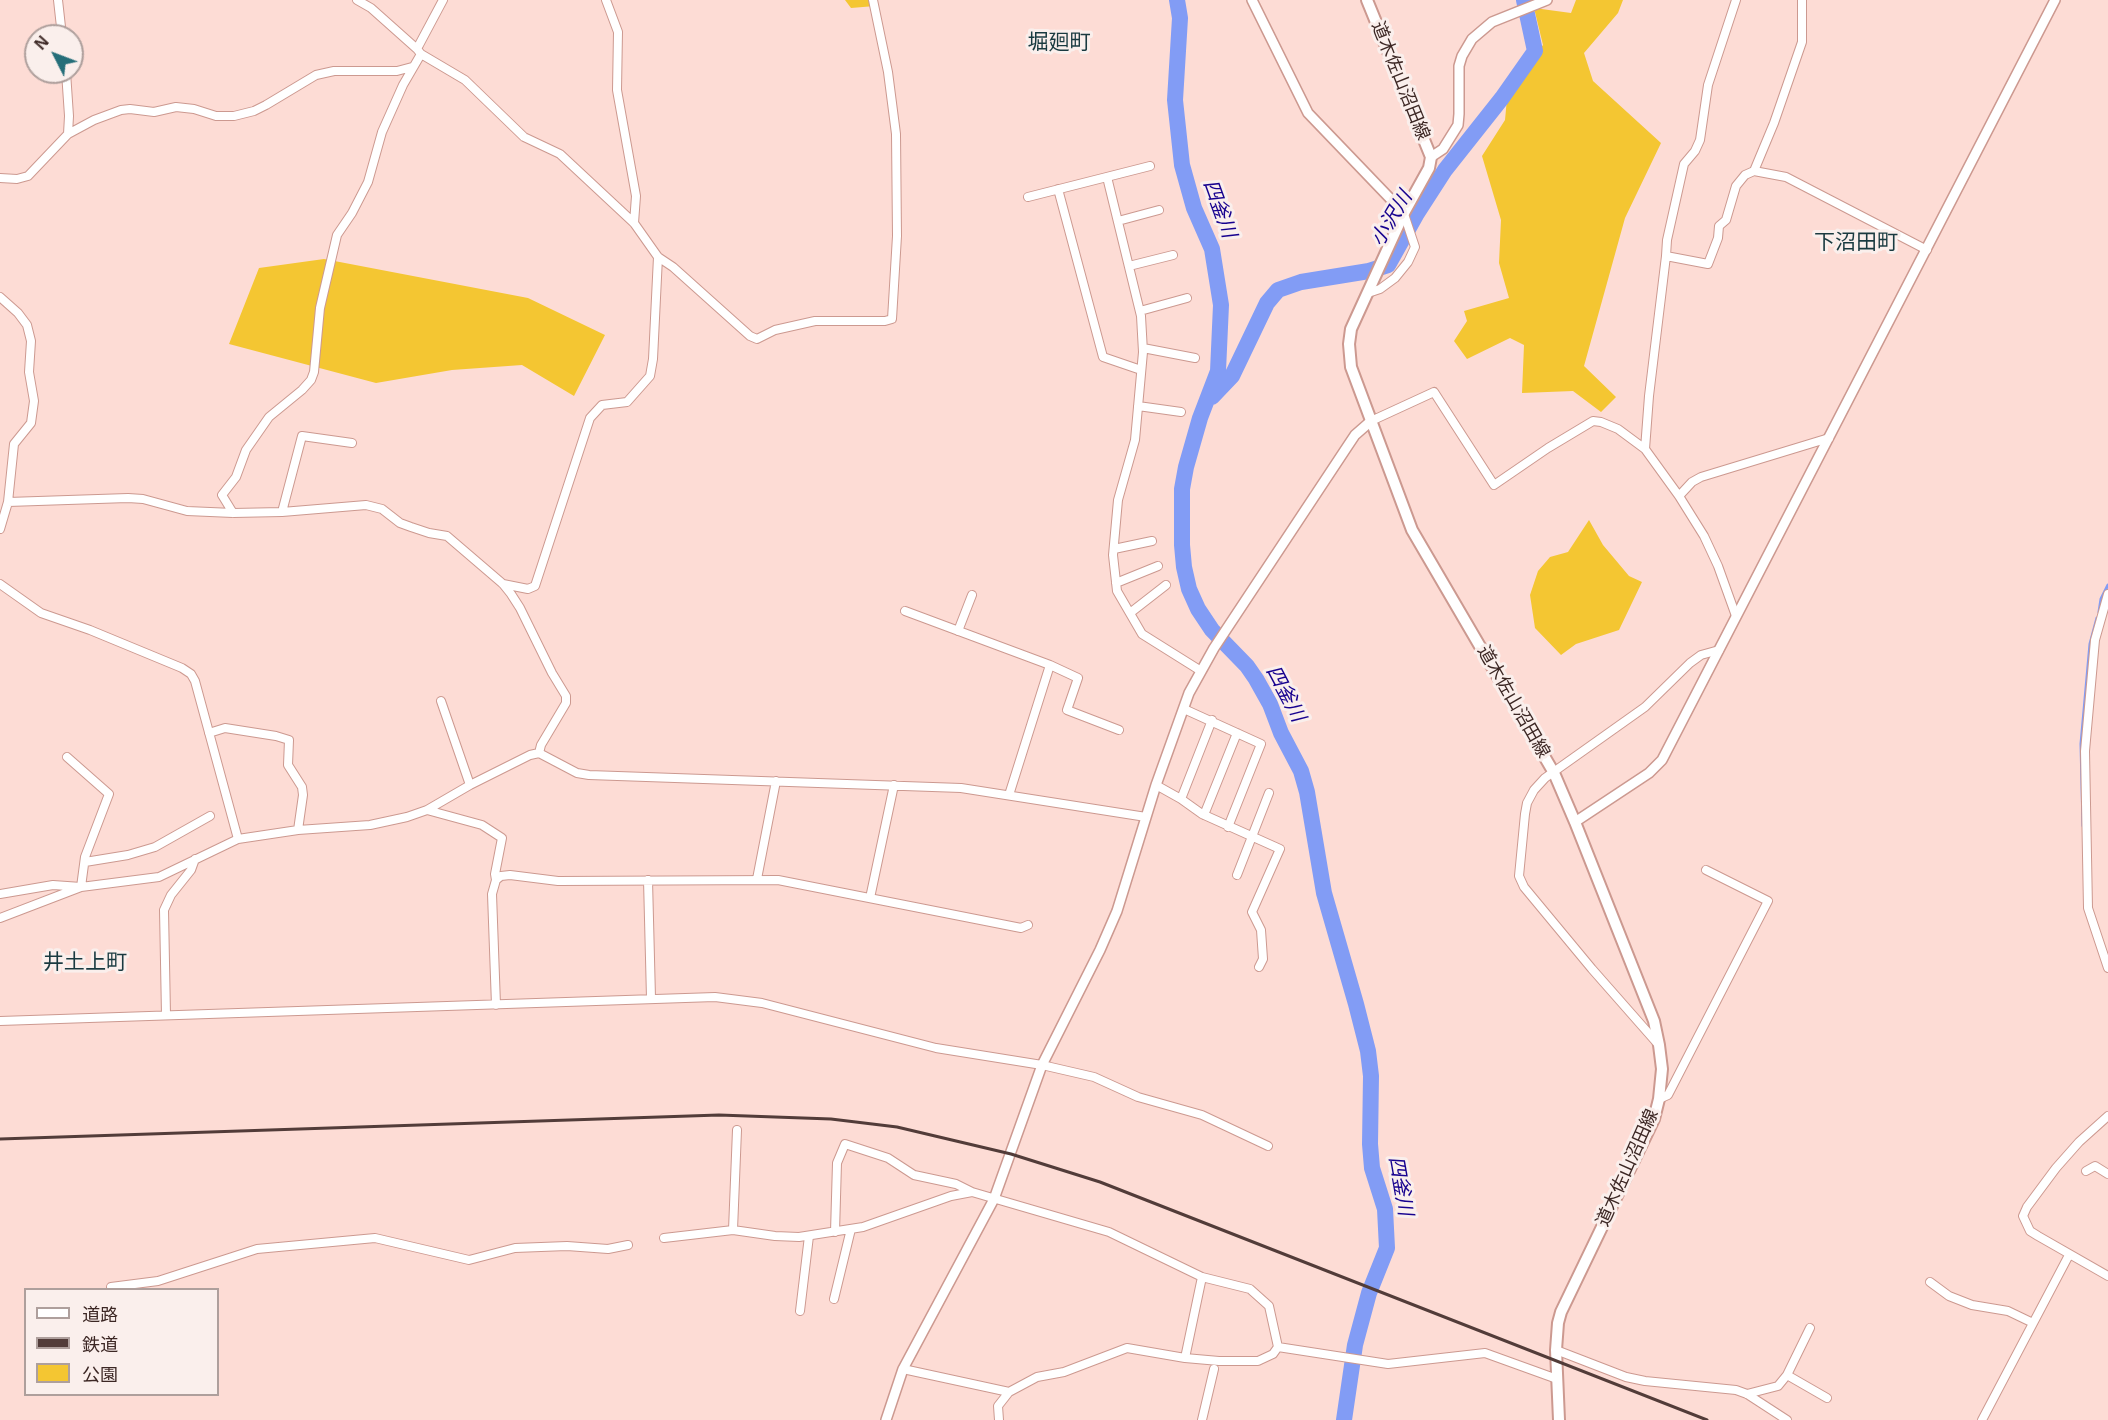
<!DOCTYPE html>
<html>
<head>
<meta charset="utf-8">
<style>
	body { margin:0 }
	#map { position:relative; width:2108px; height:1420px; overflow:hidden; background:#fddcd5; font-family:Helvetica,"Noto Sans JP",sans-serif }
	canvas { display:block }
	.legend { position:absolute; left:24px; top:1288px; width:195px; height:108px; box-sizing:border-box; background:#faefec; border:2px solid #ae9f9c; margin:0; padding:8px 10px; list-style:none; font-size:18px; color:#3c2724 }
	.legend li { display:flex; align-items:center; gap:12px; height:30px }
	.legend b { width:30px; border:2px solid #ae9f9c }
	.north { position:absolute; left:24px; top:24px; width:60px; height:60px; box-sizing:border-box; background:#faefec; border:2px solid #ae9f9c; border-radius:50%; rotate:312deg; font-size:16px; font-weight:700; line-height:24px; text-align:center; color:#3c2724 }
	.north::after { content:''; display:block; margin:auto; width:21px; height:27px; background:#256e79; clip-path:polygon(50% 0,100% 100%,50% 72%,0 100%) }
</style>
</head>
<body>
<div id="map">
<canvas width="2108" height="1420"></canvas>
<ul class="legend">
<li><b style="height:8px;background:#fff"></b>道路</li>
<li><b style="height:8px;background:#523c39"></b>鉄道</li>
<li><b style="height:16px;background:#f4c632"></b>公園</li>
</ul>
<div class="north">N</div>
</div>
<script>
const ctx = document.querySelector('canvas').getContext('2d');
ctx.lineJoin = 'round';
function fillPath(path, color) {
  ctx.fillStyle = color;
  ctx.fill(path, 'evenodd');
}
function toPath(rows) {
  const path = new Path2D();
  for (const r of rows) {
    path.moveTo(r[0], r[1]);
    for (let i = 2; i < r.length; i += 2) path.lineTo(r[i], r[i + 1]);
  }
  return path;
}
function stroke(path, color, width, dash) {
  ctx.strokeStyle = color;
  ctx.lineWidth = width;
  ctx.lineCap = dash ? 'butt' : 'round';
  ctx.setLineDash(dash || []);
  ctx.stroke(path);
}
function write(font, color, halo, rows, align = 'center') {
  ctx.font = font + ' Helvetica,"Noto Sans JP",sans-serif';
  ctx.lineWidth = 6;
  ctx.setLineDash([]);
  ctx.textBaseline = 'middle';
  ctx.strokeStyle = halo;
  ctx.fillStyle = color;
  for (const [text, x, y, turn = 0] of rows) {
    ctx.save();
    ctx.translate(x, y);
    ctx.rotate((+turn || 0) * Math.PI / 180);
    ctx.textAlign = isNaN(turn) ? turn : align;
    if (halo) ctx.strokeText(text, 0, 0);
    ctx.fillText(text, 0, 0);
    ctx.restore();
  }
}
const green = toPath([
	[845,0,878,0,875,6,851,8],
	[1576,0,1623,0,1618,13,1584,53,1593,81,1661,143,1625,218,1584,366,1616,397,1601,412,1573,391,1522,393,1524,345,1510,338,1467,359,1454,341,1467,321,1464,311,1509,298,1499,263,1501,220,1482,156,1505,120,1508,88,1543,45,1534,8,1571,13],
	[324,259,528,298,605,335,574,396,522,365,452,370,376,383,229,344,259,268],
	[1589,520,1603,545,1629,576,1642,582,1619,630,1576,644,1561,655,1535,628,1530,595,1538,571,1550,557,1568,552]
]);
const stream = toPath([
	[2099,612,2101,599,2108,585],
	[2083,826,2081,744,2090,644,2097,618]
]);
const river = toPath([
	[1177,0,1180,18,1175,100,1182,165,1194,208,1212,249,1221,305,1218,371,1200,418,1186,467,1182,489,1182,545,1184,567,1189,589,1198,609,1212,630,1247,666,1256,679,1270,704,1281,733,1301,771,1307,792,1324,893,1356,1004,1368,1051,1371,1076,1370,1144,1372,1168,1385,1209,1387,1248,1369,1293,1355,1345,1344,1420],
	[1212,397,1232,376,1267,303,1278,290,1301,282,1369,271,1388,265,1416,215,1445,170,1502,98,1535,51,1524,0]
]);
const minor = toPath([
	[58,0,62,36],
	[357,0,371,8,417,49],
	[606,0,618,32,617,90,636,196,634,223],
	[1736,0,1708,85,1700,140,1695,151,1684,164,1667,240,1666,256,1649,396,1645,449,1679,496,1704,536,1718,566,1736,616],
	[421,54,465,80,524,137,560,154,634,223,658,257,673,267,750,336,757,339,775,330,815,321,885,321,892,319,897,236,896,134,888,72,873,0],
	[66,72,69,116,68,134],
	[1754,171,1774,123,1802,42,1802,0],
	[1107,177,1141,316,1143,352,1135,440,1118,500,1113,555,1117,591,1142,634,1201,671],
	[0,178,17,179,28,176,68,134,94,120,121,110,130,109,154,112,176,107,194,109,216,116,234,116,254,111,266,105,316,75,334,71,397,71,412,67],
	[1058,189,1103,357,1141,370],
	[1028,197,1150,166],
	[1118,221,1159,210],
	[1666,256,1708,264,1718,238,1719,226,1726,220,1736,186,1745,175,1754,171,1786,177,1927,250],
	[1129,266,1173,255],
	[1368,293,1380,289,1395,278,1408,262,1415,247,1404,214],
	[0,297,18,313,27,325,31,341,29,372,34,401,31,423,14,444,8,502,0,529],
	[1140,311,1187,298],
	[1143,348,1195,358],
	[1138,406,1181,412],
	[1371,421,1434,392,1494,485,1548,448,1593,421,1601,422,1618,429,1645,449],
	[1679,496,1692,482,1701,477,1829,438],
	[8,502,128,498,143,499,187,511,233,513,282,512,366,505,382,509,400,523,411,527,429,533,447,536,503,584,511,594,520,608,552,673,566,696,566,703,541,745,539,753],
	[282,512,302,436,352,443],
	[233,513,222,495,236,477,246,450,269,417,302,390,311,380,314,372,320,308,337,235,352,213,368,182,382,132,403,85,421,54,417,49,419,45,443,0],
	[1114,549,1152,541],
	[1116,583,1158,566],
	[0,584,41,613,90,630,182,668,191,674,195,681,238,839],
	[503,584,528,589,535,586,590,418,602,405,627,402,650,376,653,359,658,257],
	[2108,594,2095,640,2085,751,2088,908,2108,968],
	[905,611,1050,665,1009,795],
	[1130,613,1166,585],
	[958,631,972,595],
	[1050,665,1078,678,1067,710,1119,730],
	[441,701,470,785],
	[1184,709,1261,744,1228,827],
	[209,733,225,728,276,736,289,740,288,765,302,787,303,795,298,830],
	[1156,785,1181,799,1202,814,1280,849,1252,912,1261,930,1263,959,1259,967],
	[1181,799,1212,720],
	[427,810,482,825,502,838,495,874,496,880],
	[1204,815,1237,733],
	[85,862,128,855,155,847,210,816],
	[1237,875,1269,793],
	[757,879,776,781],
	[648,880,651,998],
	[0,894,53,885,81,887,85,857,109,794,67,757],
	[870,898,894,785],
	[0,918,81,887,159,877,238,839,298,830,370,825,407,817,427,810,470,785,530,755,539,753,577,773,589,775,961,788,1146,817],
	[496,1005,492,894,496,880,501,876,510,875,558,881,778,880,1021,928,1028,925],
	[166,1015,164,910,171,895,191,870,195,859],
	[0,1021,715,997,762,1003,936,1048,1042,1065,1094,1077,1138,1097,1202,1115,1268,1146],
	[1658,1044,1592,969,1524,887,1519,876,1525,814,1527,803,1534,790,1545,778,1645,707,1690,663,1701,655,1719,650],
	[1659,1099,1668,1095,1768,901,1706,870],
	[2108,1116,2079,1142,2056,1168,2027,1207,2023,1216,2030,1231,2038,1236,2108,1276],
	[2086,1171,2095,1166,2108,1174],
	[733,1230,737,1130],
	[835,1232,837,1163,845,1144,888,1158,914,1175,956,1184,972,1192],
	[664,1238,733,1230,775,1236,799,1237,863,1227,951,1196,972,1192,1109,1232,1202,1277,1250,1289,1269,1306,1278,1347],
	[1930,1282,1949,1296,1972,1305,2008,1311,2033,1323],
	[111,1287,158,1281,257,1249,375,1238,469,1260,515,1248,567,1246,608,1249,628,1245],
	[834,1299,851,1229],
	[800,1311,809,1236],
	[1556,1350,1626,1377,1645,1381,1736,1390,1747,1394,1787,1420],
	[1185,1358,1202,1277],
	[903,1369,1009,1392,1037,1377,1064,1372,1127,1348,1185,1358,1219,1361,1258,1361,1273,1354,1278,1347,1388,1364,1485,1353,1557,1379],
	[1787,1375,1827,1398],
	[1747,1394,1778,1386,1787,1375,1810,1328],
	[999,1420,998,1406,1009,1392],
	[1202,1420,1214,1369],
	[1982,1420,2069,1255]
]);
const tertiary = toPath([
	[1252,0,1308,113,1404,213],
	[1431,157,1443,149,1458,125,1459,114,1459,66,1462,56,1472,39,1492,22,1547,0],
	[1575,822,1649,773,1662,760,2055,0],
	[886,1420,903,1369,994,1199,1042,1065,1100,950,1117,911,1156,785,1189,693,1214,648,1347,447,1355,435,1371,421]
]);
const secondary = toPath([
	[1367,0,1431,157,1429,168,1404,213,1351,329,1349,344,1351,367,1412,530,1554,773,1575,822,1654,1021,1659,1045,1662,1069,1659,1099,1654,1119,1561,1312,1558,1323,1556,1350,1559,1420]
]);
const rail = toPath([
	[0,1139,719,1115,831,1119,897,1127,1011,1154,1100,1182,1707,1420]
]);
const streetNames = [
	["道木佐山沼田線",1400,81,68],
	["道木佐山沼田線",1513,702,60],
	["道木佐山沼田線",1628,1168,-66]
];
const waterNames = [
	["四釜川",1219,209,70],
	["小沢川",1392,219,-59],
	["四釜川",1285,694,62],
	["四釜川",1400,1186,80]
];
const quarterNames = [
	["堀廻町",1059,43],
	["下沼田町",1856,243],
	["井土上町",85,963]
];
fillPath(green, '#f4c632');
stroke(stream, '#829cf5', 3);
stroke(river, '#829cf5', 16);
stroke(minor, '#cc9990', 10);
stroke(tertiary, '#cc9990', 12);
stroke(secondary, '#cc9990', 14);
stroke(minor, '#fff', 8);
stroke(tertiary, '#fff', 9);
stroke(secondary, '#fff', 10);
stroke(rail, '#523c39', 3);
write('18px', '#3c2724', '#faefec', streetNames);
write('italic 20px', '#17028f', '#faefec', waterNames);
write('21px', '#193a40', '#faefec', quarterNames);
</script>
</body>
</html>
